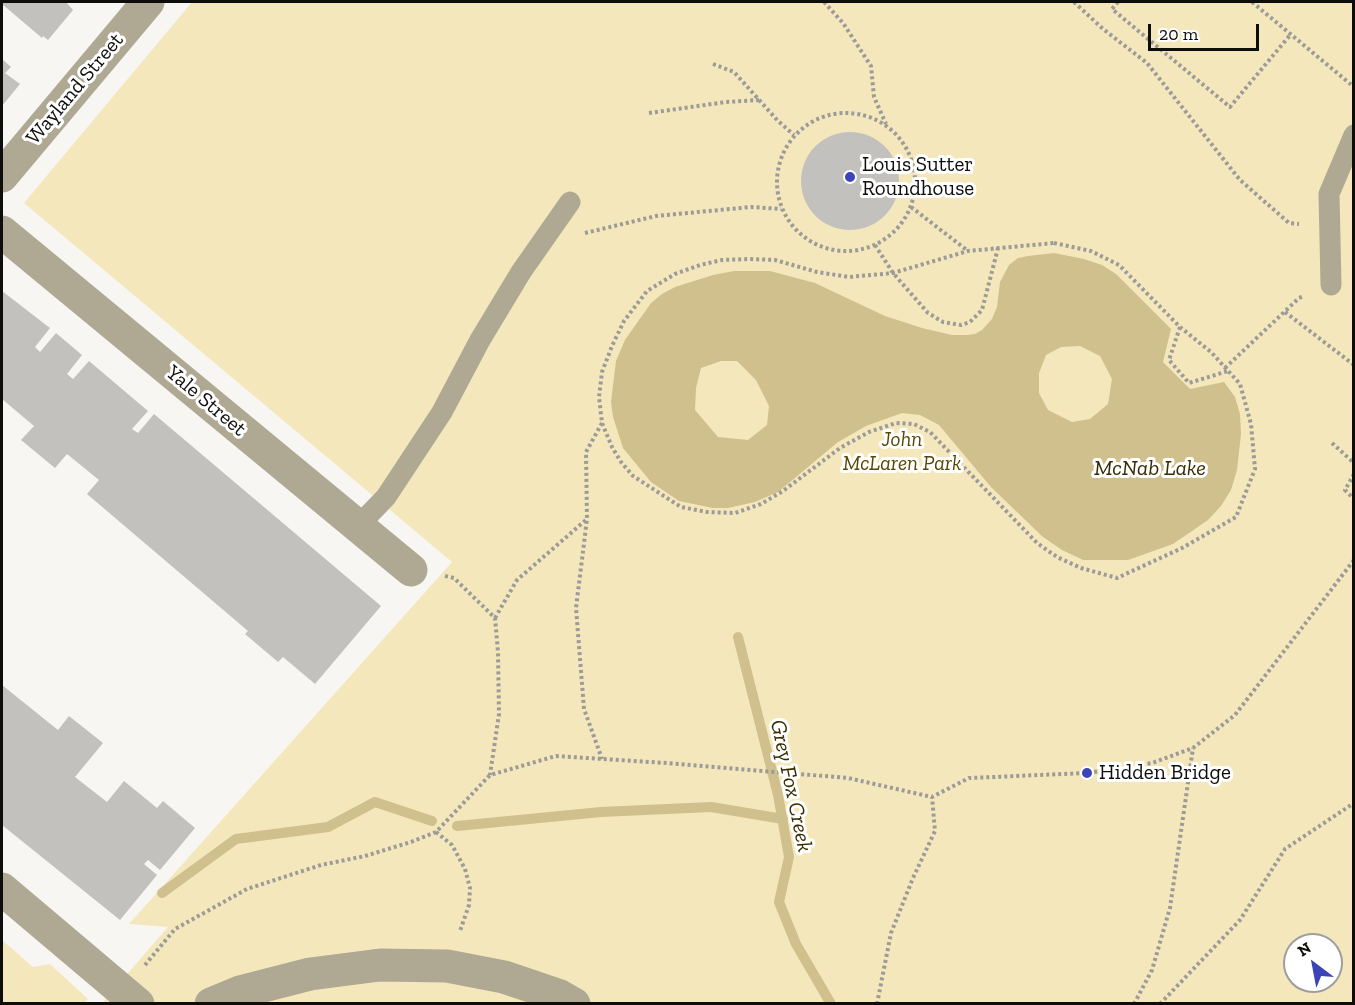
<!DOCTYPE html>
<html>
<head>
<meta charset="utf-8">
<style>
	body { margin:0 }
	#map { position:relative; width:1355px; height:1005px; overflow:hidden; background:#f8f6f2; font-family:"Zilla Slab",serif }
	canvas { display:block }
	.frame { position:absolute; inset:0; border:3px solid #0d0d0b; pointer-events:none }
	.north { position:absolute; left:1283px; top:933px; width:60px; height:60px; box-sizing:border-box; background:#fff; border:2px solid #9e9e9d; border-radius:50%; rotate:328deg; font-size:16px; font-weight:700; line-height:24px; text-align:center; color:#0d0d0b }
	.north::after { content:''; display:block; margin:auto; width:21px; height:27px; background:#3c44b8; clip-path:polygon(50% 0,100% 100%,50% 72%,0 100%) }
	.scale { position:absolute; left:1148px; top:24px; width:111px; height:27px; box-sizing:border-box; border:3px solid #0d0d0b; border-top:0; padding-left:8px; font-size:18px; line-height:21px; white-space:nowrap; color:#0d0d0b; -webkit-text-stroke:4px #fff; paint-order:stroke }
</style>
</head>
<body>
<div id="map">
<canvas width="1355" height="1005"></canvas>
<div class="frame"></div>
<div class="north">N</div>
<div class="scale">20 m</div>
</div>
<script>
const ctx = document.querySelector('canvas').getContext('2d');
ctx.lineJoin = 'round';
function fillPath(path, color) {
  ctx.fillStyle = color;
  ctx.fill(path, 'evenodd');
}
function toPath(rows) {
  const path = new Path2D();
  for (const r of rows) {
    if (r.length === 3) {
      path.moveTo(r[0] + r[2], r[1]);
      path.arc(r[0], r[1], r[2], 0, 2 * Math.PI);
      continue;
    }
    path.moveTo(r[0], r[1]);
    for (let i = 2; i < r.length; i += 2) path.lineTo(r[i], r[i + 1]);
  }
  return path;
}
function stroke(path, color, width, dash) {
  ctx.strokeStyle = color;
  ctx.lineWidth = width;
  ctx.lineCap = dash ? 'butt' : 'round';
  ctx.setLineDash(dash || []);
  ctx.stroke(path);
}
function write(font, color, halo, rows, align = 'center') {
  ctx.font = font + ' "Zilla Slab",serif';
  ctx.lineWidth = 6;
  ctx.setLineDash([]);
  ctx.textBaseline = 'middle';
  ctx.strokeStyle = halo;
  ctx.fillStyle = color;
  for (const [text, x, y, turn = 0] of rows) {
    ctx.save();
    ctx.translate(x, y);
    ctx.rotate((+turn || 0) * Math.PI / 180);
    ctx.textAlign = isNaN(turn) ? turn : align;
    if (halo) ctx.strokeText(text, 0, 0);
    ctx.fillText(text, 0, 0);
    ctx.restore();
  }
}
const green = toPath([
	[192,2,1353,2,1353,1003,102,1003,168,927,129,924,452,562,24,203],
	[1295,945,1331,945,1331,981,1295,981],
	[2,940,33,967,50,964,88,999,83,1004,2,1003]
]);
const water = toPath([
	[1054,253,1084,259,1102,265,1116,274,1171,329,1163,362,1190,389,1224,382,1235,397,1240,414,1241,434,1237,470,1231,490,1221,506,1208,520,1173,544,1128,560,1083,560,1062,550,1043,537,991,487,939,425,920,415,902,413,866,426,838,442,778,492,755,502,728,508,713,508,679,501,651,482,623,448,613,417,611,402,616,361,625,340,651,303,662,294,675,287,713,275,734,271,770,271,815,283,885,316,922,328,952,335,967,335,975,334,982,330,992,319,997,307,1000,282,1009,265,1018,258,1028,256],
	[1080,346,1100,356,1112,379,1108,404,1090,419,1072,422,1048,410,1039,393,1039,373,1046,355,1061,347],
	[721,361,737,361,756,380,769,406,767,425,748,440,718,437,695,410,696,388,701,368]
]);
const stream = toPath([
	[738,637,778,795,789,857,779,902,796,944,831,1004],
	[457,826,601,812,711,807,783,819],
	[162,893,236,839,328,827,375,802,432,821]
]);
const building = toPath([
	[2,2,66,2,73,10,48,40,43,36,42,38,2,4],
	[2,59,11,67,5,73,20,84,2,106],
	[850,181,49],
	[2,291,50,328,35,347,40,352,56,333,82,355,67,374,73,379,89,361,148,411,132,429,138,433,154,414,381,606,315,684,283,657,278,662,245,634,248,631,87,494,99,480,67,454,55,468,21,440,34,426,2,399],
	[2,685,58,730,69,716,103,743,75,777,107,802,124,781,157,808,163,801,195,828,160,870,148,860,144,864,157,875,120,920,2,825]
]);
const path = toPath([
	[824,2,843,23,871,66,874,97,886,124],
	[1074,2,1103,29,1147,63,1240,180,1289,223,1299,224],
	[1118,2,1112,9,1230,107,1291,34],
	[1252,2,1354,87],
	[713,64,734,72,778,121,794,135],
	[846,182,69],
	[649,113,726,102,759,100],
	[911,207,968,251],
	[585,233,656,216,751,207,781,209],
	[1054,243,1091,251,1119,265,1180,327,1211,352,1240,384,1251,424,1255,469,1236,517,1182,548,1117,578,1081,568,1057,557,1037,543,930,432,914,424,896,423,869,432,840,448,783,491,761,504,735,513,707,512,681,507,633,476,621,462,612,447,602,423,599,397,602,372,612,346,624,321,647,291,675,274,700,265,722,260,749,259,775,260,817,272,849,277,893,273,968,251,1054,243],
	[875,245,893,273,928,313,943,322,961,325,970,322,982,310,998,248],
	[1285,312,1354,365],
	[1180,327,1169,360,1189,383,1228,371],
	[1225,368,1299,298,1304,296],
	[602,423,586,452,587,519,576,608,584,709,602,759],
	[1332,443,1354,463],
	[1354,474,1345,490,1354,499],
	[445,576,454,578,495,618,498,652,499,714,490,775],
	[495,618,517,580,587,519],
	[436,832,452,845,465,869,470,888,469,905,460,931],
	[145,965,175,929,247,889,321,865,365,856,411,842,436,832,490,775,556,756,666,763,848,778,932,797,969,778,1087,773,1152,763,1193,748,1235,715,1354,560],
	[877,1004,891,933,913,878,935,831,932,797],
	[1134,1004,1152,970,1170,908,1193,748],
	[1160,1004,1240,920,1285,849,1354,803],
	[1352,1004,1354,1003]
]);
const lane = toPath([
	[1331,285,1329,194,1354,135],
	[358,526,386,497,442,412,480,340,521,272,570,202]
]);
const street = toPath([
	[2,176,148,2],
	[2,232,411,570],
	[2,889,138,1004],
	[211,1004,240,992,310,974,380,965,447,966,504,977,560,996,574,1004]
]);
const markers = [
	[850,177,6,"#3c44b8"],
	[1087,773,6,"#3c44b8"]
];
const streetNames = [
	["Wayland Street",75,89,-50],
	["Yale Street",206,401,40]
];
const poiNames = [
	["Louis Sutter",862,165],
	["Roundhouse",862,189],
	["Hidden Bridge",1099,773]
];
const parkNames = [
	["John",902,440],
	["McLaren Park",902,464]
];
const waterNames = [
	["McNab Lake",1150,469],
	["Grey Fox Creek",791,786,78]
];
fillPath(green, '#f4e7bb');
fillPath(water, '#cfc08d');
stroke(stream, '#cfc08d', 10);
fillPath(building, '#c3c1bd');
stroke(path, '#9c9b98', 4, [3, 3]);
stroke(lane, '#afa993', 21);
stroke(street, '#afa993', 33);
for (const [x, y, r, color] of markers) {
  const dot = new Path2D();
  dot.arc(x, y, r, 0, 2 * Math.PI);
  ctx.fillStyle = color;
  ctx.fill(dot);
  stroke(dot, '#fff', 2);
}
write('21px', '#0d0d0b', '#fff', streetNames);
write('21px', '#0d0d0b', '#fff', poiNames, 'left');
write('italic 21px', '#574705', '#fff', parkNames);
write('italic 22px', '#372c01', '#fff', waterNames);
</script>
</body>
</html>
